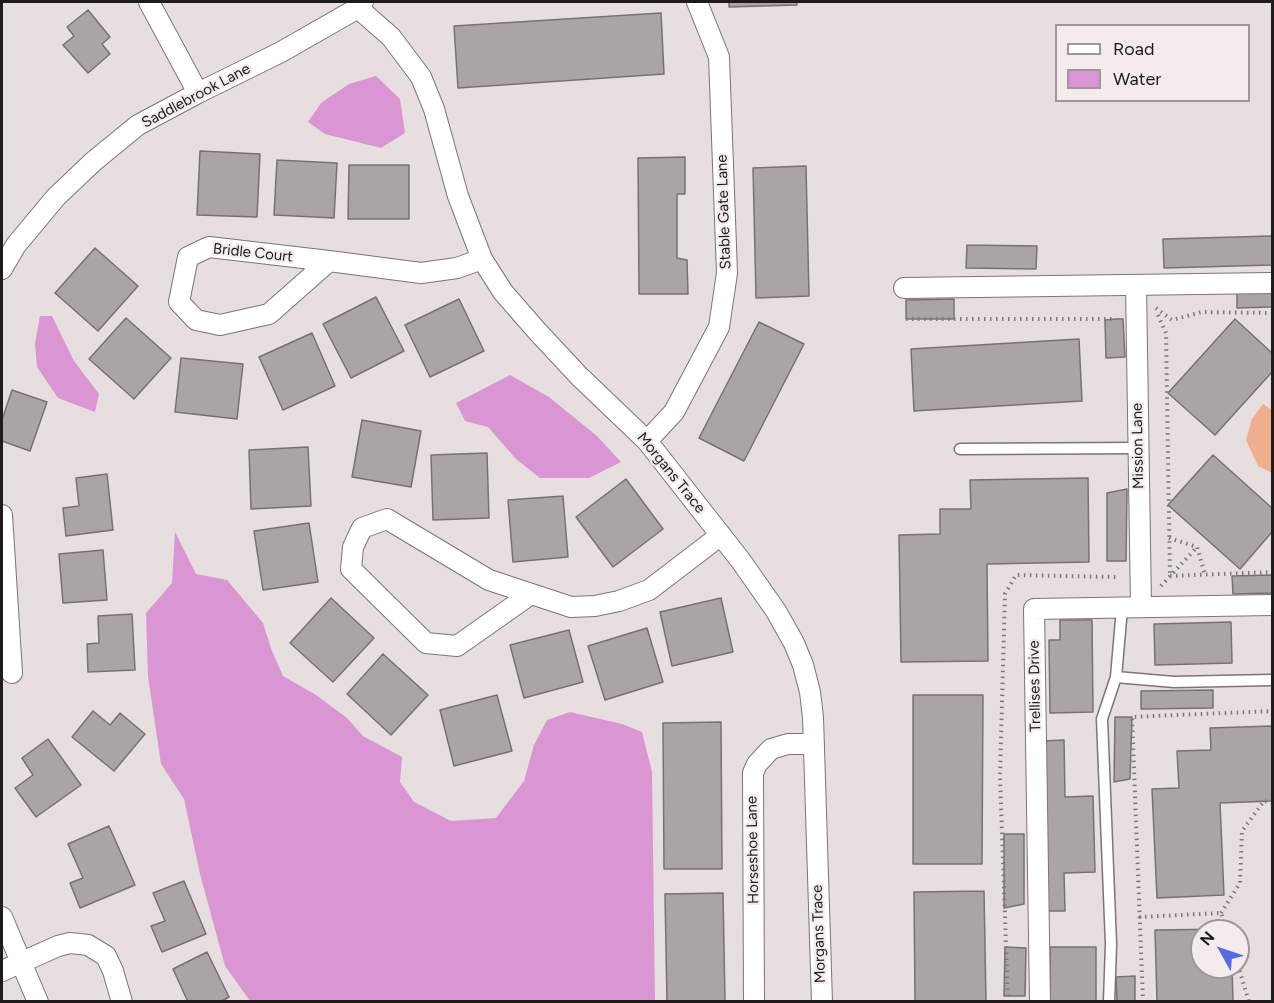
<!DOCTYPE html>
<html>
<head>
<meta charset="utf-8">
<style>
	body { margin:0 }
	#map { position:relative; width:1274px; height:1003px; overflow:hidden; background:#e7dedf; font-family:Figtree,sans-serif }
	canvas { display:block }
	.frame { position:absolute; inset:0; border:3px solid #1e1b1b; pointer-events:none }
	.legend { position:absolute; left:1055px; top:24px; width:195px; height:78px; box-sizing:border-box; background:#f4ebec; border:2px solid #9e9898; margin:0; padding:8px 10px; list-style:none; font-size:18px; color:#1e1b1b }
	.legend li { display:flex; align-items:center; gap:12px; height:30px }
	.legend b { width:30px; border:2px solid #9e9898 }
	.north { position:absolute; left:1190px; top:919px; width:60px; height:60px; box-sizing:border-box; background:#f4ebec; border:2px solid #9e9898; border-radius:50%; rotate:310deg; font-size:16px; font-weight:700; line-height:24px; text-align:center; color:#1e1b1b }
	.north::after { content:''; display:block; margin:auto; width:21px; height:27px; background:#576be2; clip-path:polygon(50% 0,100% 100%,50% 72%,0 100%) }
</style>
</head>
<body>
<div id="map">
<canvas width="1274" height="1003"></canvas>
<div class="frame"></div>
<ul class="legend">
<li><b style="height:8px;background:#fff"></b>Road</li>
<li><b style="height:16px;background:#da96d3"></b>Water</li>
</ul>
<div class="north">N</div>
</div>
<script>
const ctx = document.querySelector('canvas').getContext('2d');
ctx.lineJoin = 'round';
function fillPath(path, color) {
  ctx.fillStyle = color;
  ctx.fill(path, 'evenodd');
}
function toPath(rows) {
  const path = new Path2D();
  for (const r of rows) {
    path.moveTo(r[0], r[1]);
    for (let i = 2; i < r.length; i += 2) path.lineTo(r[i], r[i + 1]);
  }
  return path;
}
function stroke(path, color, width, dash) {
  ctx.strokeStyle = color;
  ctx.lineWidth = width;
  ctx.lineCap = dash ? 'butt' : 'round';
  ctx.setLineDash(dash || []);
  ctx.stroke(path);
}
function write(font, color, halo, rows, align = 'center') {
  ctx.font = font + ' Figtree,sans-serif';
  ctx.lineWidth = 4.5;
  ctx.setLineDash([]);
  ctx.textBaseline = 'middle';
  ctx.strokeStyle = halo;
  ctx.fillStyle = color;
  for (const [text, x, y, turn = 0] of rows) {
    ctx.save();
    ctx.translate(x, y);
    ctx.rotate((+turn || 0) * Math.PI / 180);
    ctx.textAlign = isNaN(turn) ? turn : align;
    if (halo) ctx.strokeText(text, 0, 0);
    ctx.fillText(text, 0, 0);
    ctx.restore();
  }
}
const green = toPath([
	[1263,404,1272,410,1272,473,1258,466,1246,440,1252,419]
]);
const water = toPath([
	[376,76,400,99,405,133,381,148,325,134,308,122,321,103,349,84],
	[40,316,52,316,74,361,99,394,95,412,58,398,37,367,35,344],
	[510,375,549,397,597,436,621,462,589,478,540,478,516,459,488,427,465,421,456,403],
	[175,532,196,574,227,580,263,623,272,651,283,676,316,695,347,718,363,736,402,757,400,782,414,802,451,821,496,818,524,781,534,745,547,720,570,712,622,724,642,732,652,772,655,1001,250,1001,225,966,200,874,184,799,161,764,148,676,146,613,172,583]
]);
const building = toPath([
	[729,2,797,2,797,5,729,7,729,2],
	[88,10,110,37,102,44,110,54,88,73,63,45,74,36,67,27,88,10],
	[661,13,664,74,458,88,454,26,661,13],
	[200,151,260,154,257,217,197,215,200,151],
	[685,157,685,194,677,194,677,258,687,260,688,294,639,294,638,158,685,157],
	[277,160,337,163,334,218,274,215,277,160],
	[349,165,409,165,409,219,348,219,349,165],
	[806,166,809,296,756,298,753,168,806,166],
	[1272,236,1272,265,1164,268,1163,239,1272,236],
	[967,245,1037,246,1036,269,966,268,967,245],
	[95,248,138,286,98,331,55,293,95,248],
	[1237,291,1272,291,1272,307,1237,308,1237,291],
	[376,297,404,351,351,378,323,324,376,297],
	[459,299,484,351,430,377,405,325,459,299],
	[954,299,954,319,906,319,906,300,954,299],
	[126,318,171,358,134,399,89,359,126,318],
	[1116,319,1123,319,1125,357,1106,358,1105,320,1116,319],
	[1235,319,1272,353,1272,372,1215,435,1168,393,1235,319],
	[759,322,804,344,744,461,699,438,759,322],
	[312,333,335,386,283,410,259,357,312,333],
	[1079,339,1082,401,914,411,911,349,1079,339],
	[181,358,243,364,237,419,175,412,181,358],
	[12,390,47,402,30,451,2,441,2,420,12,390],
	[362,420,421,431,411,487,352,477,362,420],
	[308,447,311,506,251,509,249,450,308,447],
	[487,453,489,518,433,520,431,455,487,453],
	[1213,455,1272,508,1272,532,1240,569,1168,505,1213,455],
	[107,474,113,530,66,536,63,508,79,506,76,478,107,474],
	[1088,478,1089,562,987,564,988,661,901,662,899,535,940,534,940,509,971,509,970,480,1088,478],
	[626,479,663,529,613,567,576,517,626,479],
	[1127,489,1126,561,1107,561,1107,493,1127,489],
	[563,496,568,557,513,562,508,500,563,496],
	[309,523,318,582,263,590,254,531,309,523],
	[103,550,107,600,63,603,59,554,103,550],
	[1272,575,1272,593,1233,594,1232,576,1272,575],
	[331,598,374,638,333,682,290,643,331,598],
	[721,598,733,652,672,666,660,612,721,598],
	[132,614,135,670,88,672,87,644,99,643,98,616,132,614],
	[1060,620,1092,620,1093,712,1050,713,1049,640,1060,640,1060,620],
	[1231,622,1232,663,1155,665,1154,624,1231,622],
	[647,628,663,682,605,700,588,646,647,628],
	[569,630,583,682,524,698,510,645,569,630],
	[383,654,428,695,391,735,347,694,383,654],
	[1213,690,1213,708,1141,709,1141,691,1213,690],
	[497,695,512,751,454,766,440,710,497,695],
	[913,695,983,695,982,864,913,864,913,695],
	[93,711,110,725,120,713,145,734,114,771,72,737,93,711],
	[1115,717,1132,717,1130,779,1114,782,1115,717],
	[721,722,722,869,664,869,663,723,721,722],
	[1272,726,1272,801,1220,803,1224,895,1157,898,1152,789,1179,788,1177,751,1211,750,1210,728,1272,726],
	[48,739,81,785,36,817,15,788,33,775,22,758,48,739],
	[1064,740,1065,797,1093,796,1095,872,1064,873,1065,911,1047,911,1043,741,1064,740],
	[109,826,135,885,80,908,70,883,83,878,68,844,109,826],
	[1004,834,1024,834,1024,904,1004,908,1004,834],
	[184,881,206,934,162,952,151,926,165,921,153,893,184,881],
	[984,891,986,1002,915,1002,914,892,984,891],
	[723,893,725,1002,667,1002,665,894,723,893],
	[1231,929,1231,931,1202,931,1202,967,1232,967,1233,1002,1157,1002,1155,930,1231,929],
	[1005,947,1026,948,1025,996,1004,996,1005,947],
	[1050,947,1096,947,1096,1002,1050,1002,1050,947],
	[207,952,229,997,220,1002,188,1002,173,969,207,952],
	[1135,976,1135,1002,1117,1002,1116,977,1135,976]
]);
const path = toPath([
	[1156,308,1172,320,1202,312,1272,313],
	[1158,315,1166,333,1170,576],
	[906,319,1116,319],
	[1169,538,1197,547,1205,575],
	[1170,576,1272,572],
	[1161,586,1197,547],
	[1221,913,1240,883,1242,831,1264,801,1272,803],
	[1139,917,1221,913,1227,931],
	[1238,965,1249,1002],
	[1008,1002,1000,776,1005,594,1016,575,1116,577],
	[1143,1002,1132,717,1272,711]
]);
const lane = toPath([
	[960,449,1138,448],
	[1122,608,1116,677,1174,682,1272,680],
	[1109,1002,1111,944,1102,719,1116,677]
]);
const street = toPath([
	[149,2,198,93],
	[358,8,391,37,421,77,434,109,458,196,482,259,503,292,537,331,579,376,647,441,741,561,776,611,794,643,803,665,810,692,813,717,822,1002],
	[329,261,269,314,220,325,196,320,179,302,188,257,209,247,329,261,421,273,457,268,482,259],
	[2,269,16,245,56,197,94,161,138,125,198,93,281,52,358,8,363,2],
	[1136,285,1141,607],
	[904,288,1272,283],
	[647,441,674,412,719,327,727,273,719,57,697,2],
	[2,515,12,673],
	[531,594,457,646,426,643,351,569,353,547,362,528,387,519,489,580,571,607,595,606,619,601,649,590,721,535],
	[2,917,38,1002],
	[2,971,58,946,70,943,88,945,106,956,113,971,122,1002],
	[754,1002,753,773,757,764,771,749,788,744,814,744],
	[1040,1002,1034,609,1272,605]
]);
const streetNames = [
	["Saddlebrook Lane",196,96,-28],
	["Stable Gate Lane",724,212,-92],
	["Bridle Court",253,253,6],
	["Mission Lane",1138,446,-91],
	["Morgans Trace",671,473,51],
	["Trellises Drive",1035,686,-91],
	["Horseshoe Lane",753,850,-91],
	["Morgans Trace",819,934,-92]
];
fillPath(green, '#eeae8f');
fillPath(water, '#da96d3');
fillPath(building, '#aba4a7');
stroke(building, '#787174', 1.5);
stroke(lane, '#7c7475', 13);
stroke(street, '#7c7475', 22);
stroke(path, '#7e7979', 4, [1.5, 4.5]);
stroke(lane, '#fff', 10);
stroke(street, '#fff', 20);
write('15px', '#1e1b1b', '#f4ebec', streetNames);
</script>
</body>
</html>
